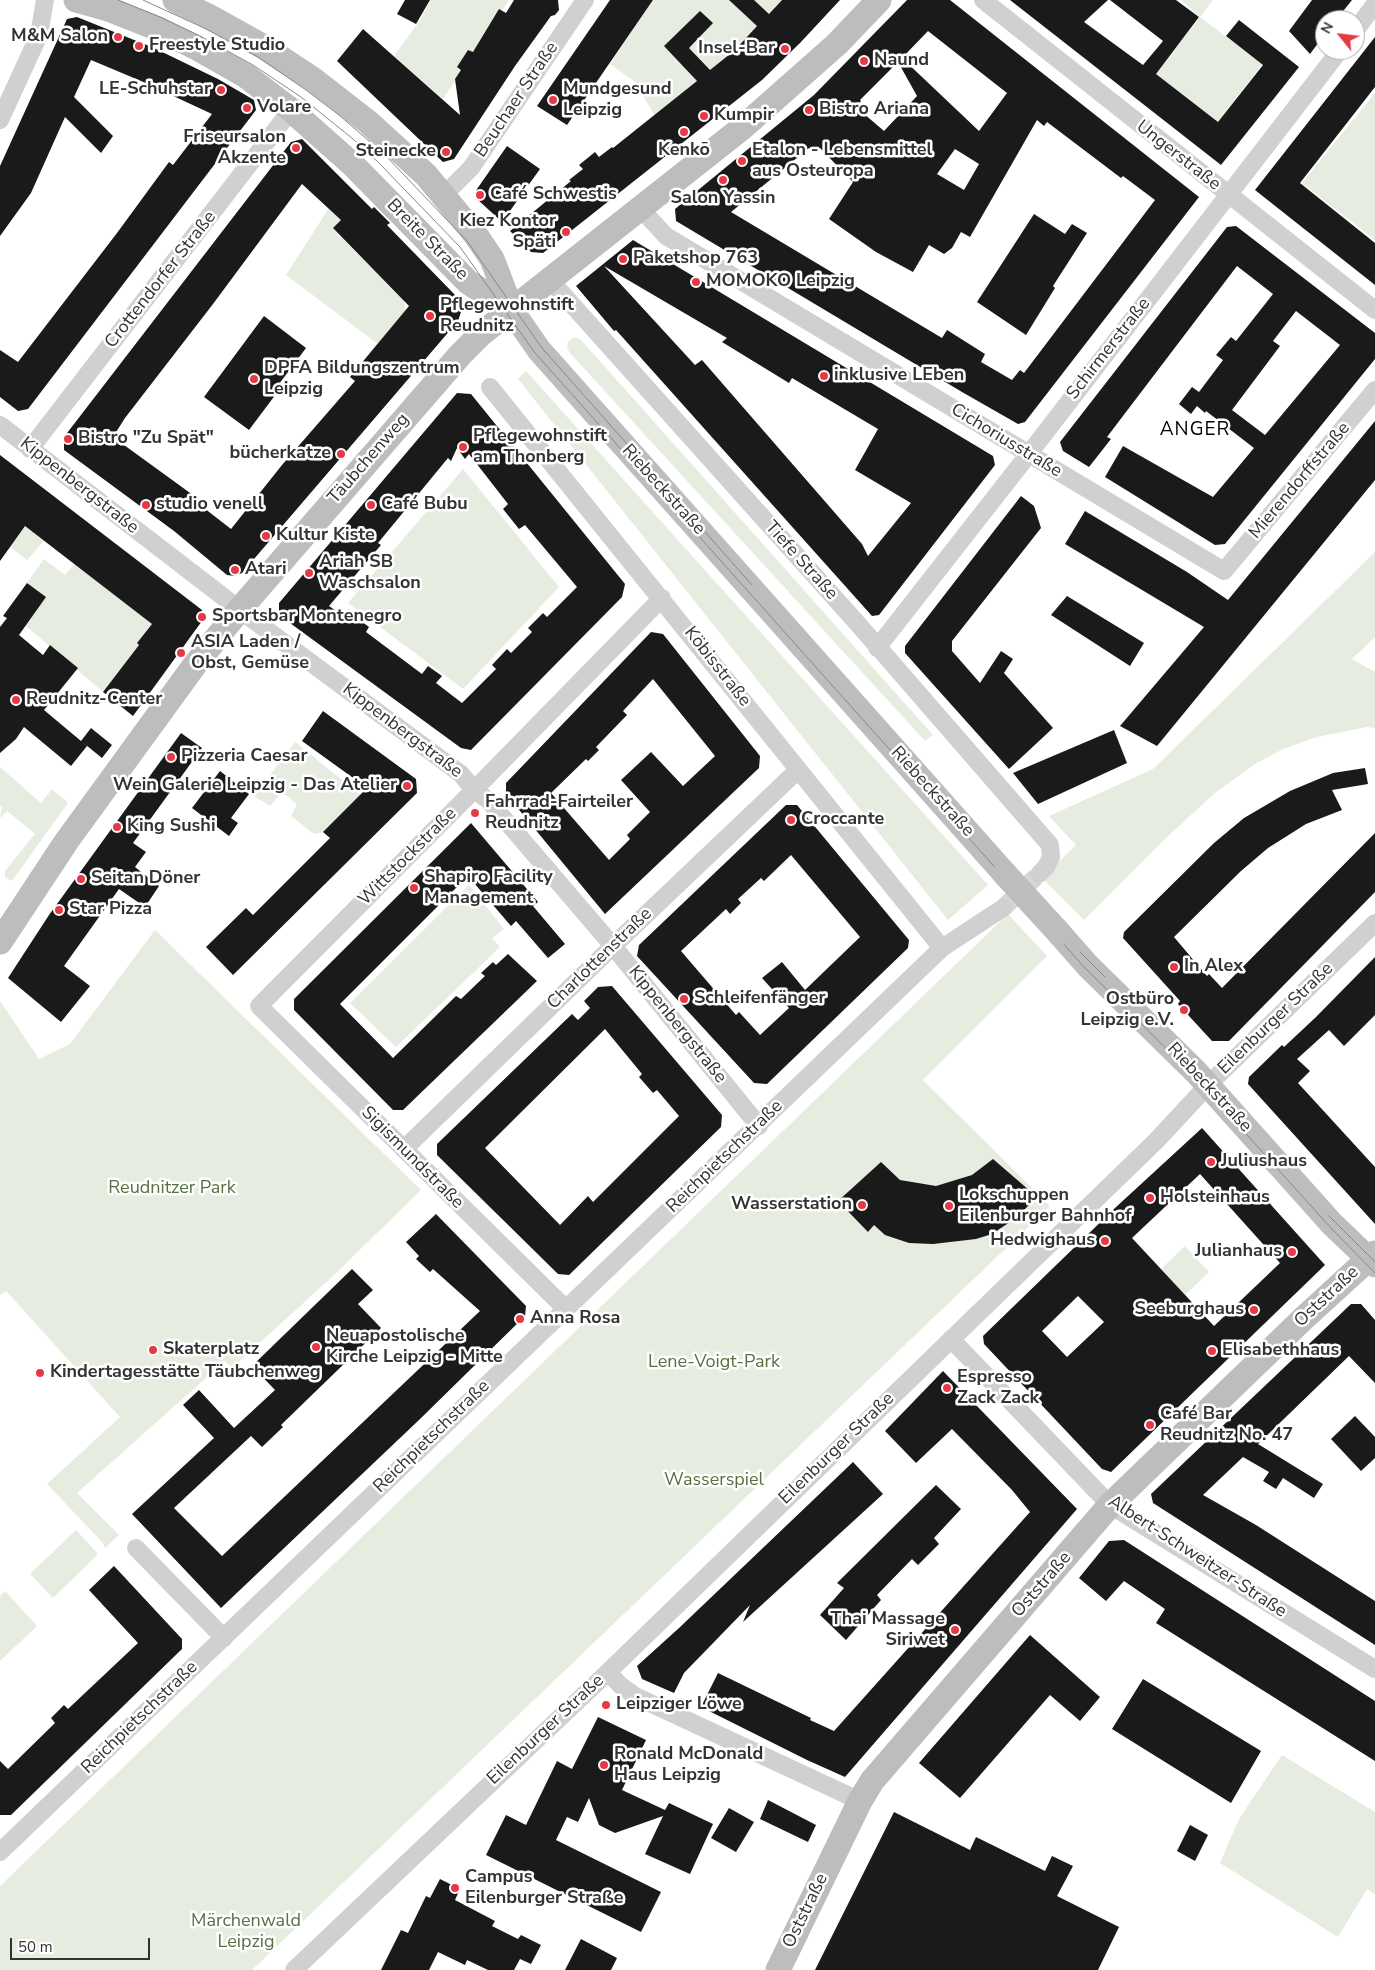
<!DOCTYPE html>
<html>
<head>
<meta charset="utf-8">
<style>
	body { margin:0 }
	#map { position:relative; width:1375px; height:1970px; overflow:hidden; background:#fff; font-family:"Nunito Sans",sans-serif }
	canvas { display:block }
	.north { position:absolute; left:1315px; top:10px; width:50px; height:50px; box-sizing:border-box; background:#fff; border:1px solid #adadad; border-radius:50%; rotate:299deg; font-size:14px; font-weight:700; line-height:20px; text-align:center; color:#333 }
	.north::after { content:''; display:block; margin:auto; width:18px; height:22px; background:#e63946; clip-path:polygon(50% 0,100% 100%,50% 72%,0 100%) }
	.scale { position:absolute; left:10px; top:1938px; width:140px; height:22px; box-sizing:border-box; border:2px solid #333; border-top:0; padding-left:6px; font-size:15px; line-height:18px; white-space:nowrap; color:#333; -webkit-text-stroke:4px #fff; paint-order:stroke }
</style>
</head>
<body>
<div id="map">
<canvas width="1375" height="1970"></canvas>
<div class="north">N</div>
<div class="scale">50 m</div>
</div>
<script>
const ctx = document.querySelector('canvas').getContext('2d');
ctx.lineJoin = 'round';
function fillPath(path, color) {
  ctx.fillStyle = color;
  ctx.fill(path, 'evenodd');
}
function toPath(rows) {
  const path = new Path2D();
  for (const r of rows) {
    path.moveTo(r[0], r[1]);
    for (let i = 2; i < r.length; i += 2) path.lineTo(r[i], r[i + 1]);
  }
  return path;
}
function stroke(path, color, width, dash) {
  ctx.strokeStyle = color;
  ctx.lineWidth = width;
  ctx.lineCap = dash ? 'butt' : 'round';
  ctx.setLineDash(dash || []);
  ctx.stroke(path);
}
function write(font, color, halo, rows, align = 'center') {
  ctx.font = font + ' "Nunito Sans",sans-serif';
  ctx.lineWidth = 5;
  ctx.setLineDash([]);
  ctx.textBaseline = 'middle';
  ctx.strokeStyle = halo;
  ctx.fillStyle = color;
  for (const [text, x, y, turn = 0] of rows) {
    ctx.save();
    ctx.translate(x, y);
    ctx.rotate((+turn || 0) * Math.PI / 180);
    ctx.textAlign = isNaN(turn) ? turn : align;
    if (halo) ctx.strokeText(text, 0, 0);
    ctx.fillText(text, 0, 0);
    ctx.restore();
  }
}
const green = toPath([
	[431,0,509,0,443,99,394,56,419,22],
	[653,0,782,0,735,50,655,116,635,82,610,64],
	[1181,0,1213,0,1200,17,1262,64,1218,122,1156,74,1200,17],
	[1375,93,1375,240,1302,183],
	[329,208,341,220,333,229,404,301,405,311,378,344,286,275],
	[573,338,578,338,582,341,933,735,925,741,570,353,567,348,568,342],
	[526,371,988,885,948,920,518,379],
	[463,469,559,587,463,689,348,603],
	[0,507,44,541,27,560,0,539],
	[1375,552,1375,637,1352,659,1375,672,1375,728,1367,727,1317,737,1283,749,1255,764,1216,792,1166,838,1084,920,1042,878,1076,845,1049,816,1153,769],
	[44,559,65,575,74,564,159,578,176,590,154,619,161,625,149,627,137,643,139,645,103,692,25,625,46,597,27,583],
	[295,742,361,795,323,832,314,834,291,816,297,804,282,792,270,806,254,796],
	[0,767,41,803,52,789,68,803,12,881,5,877,5,871,35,834,7,811,0,818,2,807,0,805],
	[469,885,504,929,492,938,500,947,396,1047,350,1003],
	[1008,914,1047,956,923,1080,1050,1206,252,1970,0,1970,0,1886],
	[155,930,421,1190,332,1277,232,1368,225,1361,77,1493,119,1535,105,1548,102,1542,47,1484,120,1417,6,1291,0,1295,0,1001,39,1059,70,1044],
	[1185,1246,1209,1272,1185,1295,1161,1269],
	[76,1530,98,1554,53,1598,30,1574],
	[5,1591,37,1626,0,1661,0,1596],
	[1282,1755,1375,1812,1375,1894,1367,1889,1338,1937,1220,1863,1239,1819]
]);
const building = toPath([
	[405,0,430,0,416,24,397,14],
	[514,0,558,0,559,10,555,15,551,16,515,66,454,159,443,162,337,61,363,29,460,115,455,79,461,70,457,67,468,50,473,52,499,9,506,13],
	[610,0,653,0,567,125,537,106],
	[729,0,754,0,769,14,782,0,840,0,800,43,762,80,543,253,531,252,510,231,571,181,569,180,583,169,579,165,595,152,599,157,612,147,613,148,697,81,664,46,700,11,713,23,689,48,710,70,735,50,757,26],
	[907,0,950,0,1199,197,1025,422,1018,424,962,392,676,221,675,209,814,95],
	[928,31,1007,93,979,131,902,58],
	[898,62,917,96,884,131,856,107,861,101,860,100],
	[1037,120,1044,126,1047,122,1121,178,1123,176,1155,200,1024,373,1020,370,1012,380,981,362,985,354,947,330,942,338,731,212,809,148,815,153,820,148,853,182,829,219,876,252,913,272,929,245,944,254,952,248,961,232,970,237],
	[955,149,979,164,964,190,937,174],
	[1010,0,1108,0,1084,22,1143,65,1163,41,1110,0,1176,0,1199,17,1156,74,1218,122,1263,65,1226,36,1239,20,1299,67,1221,165],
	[1312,0,1352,0,1336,20,1325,20,1325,34,1310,54,1289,31],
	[77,17,154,48,218,79,254,100,256,110,28,409,18,411,0,397,0,350,18,362,117,233,169,162,173,165,212,114,141,81,91,60,74,97,113,136,101,153,65,117,31,193,0,236,0,166,67,19],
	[1375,37,1375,87,1300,183,1375,243,1375,285,1255,190],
	[302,139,372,209,374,207,390,223,387,225,457,297,462,309,458,321,242,573,235,576,227,575,174,531,64,450,64,437,291,142],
	[302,184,341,220,333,228,409,306,350,377,355,381,282,465,231,529,195,501,197,498,113,437,125,418,213,304],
	[507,146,540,169,502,222,477,199,475,194,477,189],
	[1034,214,1065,234,1072,224,1087,233,1053,286,1055,288,1026,335,977,302],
	[1236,226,1375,333,1375,359,1225,544,1215,545,1105,477,1123,446,1213,497,1254,448,1206,411,1205,413,1197,406,1191,414,1179,404,1192,387,1199,392,1223,360,1216,355,1231,337,1236,341,1273,294,1237,266,1107,437,1111,439,1089,467,1063,451,1060,442,1227,227],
	[1296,311,1340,345,1265,435,1232,410,1280,346,1273,341],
	[633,240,993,456,995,465,879,615,872,616,616,330,614,331,576,286],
	[604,266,727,338,722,342,789,383,792,378,878,429,855,470,911,503,868,556,862,544,702,360,695,365],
	[264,316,306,348,279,384,282,386,249,430,204,397],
	[457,393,471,394,625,584,622,597,471,750,461,748,279,615,279,603],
	[457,448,465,459,469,454,508,504,503,509,519,529,525,525,577,587,547,617,543,613,528,628,532,632,511,653,507,649,492,665,496,669,462,703,436,683,442,676,428,666,422,674,366,632,369,627,357,618,354,623,329,606,381,545,378,543,448,458,451,461],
	[1375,421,1375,480,1157,746,1120,726,1204,627,1065,544,1085,511,1187,572,1228,600],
	[0,455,202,610,202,621,133,716,103,692,139,645,137,643,152,624,25,526,0,561],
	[1021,496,1034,506,1041,528,952,641,952,651,980,683,1001,651,1013,659,1004,673,1053,728,1009,769,905,653,905,646],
	[27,583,46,597,19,635,43,655,50,645,78,668,44,710,81,741,91,728,112,745,102,758,81,741,87,746,71,766,24,727,16,739,0,753,0,627,7,618,3,616],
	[1067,596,1144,643,1130,666,1051,615],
	[651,632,663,634,760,756,759,768,605,914,506,794,506,783],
	[653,679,715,756,683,786,651,752,621,780,650,812,627,835,630,839,609,860,551,793,586,759,588,761,599,750,596,747,627,715,623,711],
	[323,711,416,779,417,793,233,975,206,947,246,908,253,915,330,838,323,832,367,788,302,741],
	[1114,730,1127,763,1038,804,1013,773],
	[181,733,202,748,133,843,146,852,135,867,159,886,145,907,119,889,64,966,90,986,61,1022,8,978,49,915],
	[1365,768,1368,784,1332,790,1342,810,1306,824,1268,848,1241,871,1174,937,1207,976,1209,974,1222,988,1375,833,1375,892,1229,1041,1212,1041,1178,1004,1180,1001,1123,938,1124,932,1214,843,1244,818,1290,791,1333,773],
	[220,771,249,794,231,818,238,823,229,836,192,808],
	[786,805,797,805,909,940,908,948,767,1084,754,1083,637,956,639,945],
	[791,855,860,937,805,990,782,962,762,978,789,1008,760,1035,739,1012,736,1015,681,951,726,909,730,914,741,903,738,899,761,878,764,881],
	[471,823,538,902,533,906,565,944,548,958,516,921,511,926,468,876,340,1004,393,1058,456,996,461,999,485,976,481,973,493,962,496,965,508,954,537,981,403,1110,393,1110,294,1010,294,999],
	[1375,957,1375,1015,1344,1046,1329,1030,1297,1059,1310,1071,1298,1083,1375,1167,1375,1224,1248,1084,1249,1077,1282,1045,1284,1047,1316,1017],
	[612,986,722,1115,721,1127,569,1275,558,1274,437,1155,437,1144,572,1014,578,1020,590,1008,584,1001,598,987],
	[605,1029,642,1074,639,1077,653,1093,657,1090,679,1116,593,1202,588,1196,560,1225,485,1148],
	[1202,1128,1325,1265,1111,1472,1102,1469,984,1344,983,1336,1115,1208],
	[1200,1174,1280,1263,1214,1326,1132,1238],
	[1078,1296,1104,1322,1067,1357,1042,1331],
	[993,1159,1037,1197,1016,1218,992,1234,976,1239,933,1244,909,1243,885,1235,874,1225,868,1232,838,1201,881,1162,900,1180,936,1186,972,1175],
	[436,1214,526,1306,525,1316,419,1420,221,1608,132,1514,214,1438,183,1405,199,1390,234,1428,275,1390,252,1366,352,1269,373,1290,358,1304,381,1328,281,1425,283,1427,262,1447,251,1436,174,1508,222,1556,480,1311,433,1269,430,1272,416,1259,419,1256,406,1242],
	[1351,1304,1361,1304,1375,1320,1375,1383,1349,1356,1258,1444,1323,1484,1314,1498,1283,1478,1276,1489,1263,1481,1269,1472,1243,1457,1203,1495,1256,1525,1375,1601,1375,1645,1153,1503,1151,1494],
	[943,1371,1077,1509,845,1777,807,1760,701,1707,718,1673,811,1718,810,1720,834,1731,1030,1512,1012,1490,952,1429,916,1463,885,1431],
	[1355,1416,1375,1437,1375,1458,1361,1471,1331,1439],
	[853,1462,883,1494,743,1622,750,1605,684,1673,674,1693,642,1679,637,1666,679,1628],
	[936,1485,961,1509,934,1538,939,1544,918,1565,912,1559,877,1595,881,1600,846,1640,820,1615,844,1588,837,1583],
	[1124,1540,1375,1701,1375,1761,1156,1623,1165,1609,1124,1581,1106,1601,1079,1578,1109,1541],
	[114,1566,182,1639,182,1649,11,1815,0,1815,0,1761,8,1769,55,1723,51,1718,64,1705,68,1709,138,1643,89,1590],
	[1030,1635,1100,1697,1080,1721,1050,1695,960,1798,919,1763],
	[1143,1679,1261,1751,1231,1803,1112,1729],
	[598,1717,646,1740,622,1790,665,1810,669,1803,713,1824,690,1874,645,1854,663,1816,615,1833,599,1825,589,1798,578,1822,567,1817,556,1840,661,1892,641,1932,486,1855,506,1815,526,1825,557,1761,572,1769],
	[768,1800,816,1825,808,1842,760,1819],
	[729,1808,754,1822,736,1852,711,1838],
	[894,1812,970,1850,976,1837,1045,1871,1052,1856,1073,1866,1057,1896,1119,1927,1098,1970,815,1970],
	[1190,1825,1208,1835,1195,1861,1177,1851],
	[440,1879,460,1889,455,1900,495,1921,492,1926,518,1939,521,1935,541,1945,531,1964,520,1959,514,1970,488,1970,467,1960,465,1965,438,1952,429,1970,381,1970,401,1930,408,1933,426,1896,430,1898],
	[581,1939,617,1958,611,1970,565,1970]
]);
const streetTunnel = toPath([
	[1003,908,1039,874]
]);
const street = toPath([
	[983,0,1375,310],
	[1355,31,1375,4],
	[0,120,39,35,45,0],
	[443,196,471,168,585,0],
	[640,208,666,236,1224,571,1375,390],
	[550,280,858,624,1050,845,1051,857,1046,867,1039,874],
	[490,387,942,948],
	[0,425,252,619,461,774,474,790,488,800,613,946,759,1126],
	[30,449,291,110],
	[877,648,1028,455,1340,50],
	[404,1149,613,946,798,770],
	[566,1309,259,1006,474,790,662,598],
	[951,1339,1110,1505,1375,1669],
	[136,1548,224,1638],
	[608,1672,620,1685,635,1696,860,1801],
	[0,1852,942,948,1003,908],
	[294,1970,608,1672,1156,1141,1210,1083,1375,923]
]);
const secondary = toPath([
	[76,0,108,9,156,28,195,47,246,76,291,110,353,165,468,282,512,311],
	[175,0,210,17,264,47,314,80,368,122,426,175,475,234,492,259,512,311,539,350,1005,874],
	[1059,933,1088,966,1196,1072,1332,1224,1375,1265],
	[0,942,66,842,194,666,240,609,460,355,481,334,742,128,837,44,879,0],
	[778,1970,860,1801,872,1781,1110,1505,1304,1318,1375,1253]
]);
const tram = toPath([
	[118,0,160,17,200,36,253,65,301,97,353,139,379,163,460,247,535,353,1085,968,1193,1075,1330,1227,1375,1273],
	[143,0,204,28,258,57,306,90,339,115,385,155,467,241,542,348,752,585],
	[1080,952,1105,977],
	[1329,1216,1375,1262]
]);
const secondaryBridge = toPath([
	[1005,874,1059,933]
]);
const markers = [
	[118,37,5,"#e63946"],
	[139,46,5,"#e63946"],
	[785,49,5,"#e63946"],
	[864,61,5,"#e63946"],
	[221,90,5,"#e63946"],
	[553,100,5,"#e63946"],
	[247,108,5,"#e63946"],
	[809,110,5,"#e63946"],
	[704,116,5,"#e63946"],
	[684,132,5,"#e63946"],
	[296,148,5,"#e63946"],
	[446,152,5,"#e63946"],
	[742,161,5,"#e63946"],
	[723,180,5,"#e63946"],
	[480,195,5,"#e63946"],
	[566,232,5,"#e63946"],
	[623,259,5,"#e63946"],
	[696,282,5,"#e63946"],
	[430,316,5,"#e63946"],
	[824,376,5,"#e63946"],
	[254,379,5,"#e63946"],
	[68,439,5,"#e63946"],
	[463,447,5,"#e63946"],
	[341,454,5,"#e63946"],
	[146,505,5,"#e63946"],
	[371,505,5,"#e63946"],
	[266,536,5,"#e63946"],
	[235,570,5,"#e63946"],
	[309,573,5,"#e63946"],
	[202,617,5,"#e63946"],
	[181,653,5,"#e63946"],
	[16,700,5,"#e63946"],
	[171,757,5,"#e63946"],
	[407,786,5,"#e63946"],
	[475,813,5,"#e63946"],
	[791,820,5,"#e63946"],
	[117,827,5,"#e63946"],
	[81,879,5,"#e63946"],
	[414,888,5,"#e63946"],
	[59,910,5,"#e63946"],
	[1174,967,5,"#e63946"],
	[684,999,5,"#e63946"],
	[1184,1010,5,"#e63946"],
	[1211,1162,5,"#e63946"],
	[1150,1198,5,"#e63946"],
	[862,1205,5,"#e63946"],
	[949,1206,5,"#e63946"],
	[1105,1241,5,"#e63946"],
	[1292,1252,5,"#e63946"],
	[1254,1310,5,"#e63946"],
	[520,1319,5,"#e63946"],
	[316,1347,5,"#e63946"],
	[153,1350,5,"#e63946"],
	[1212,1351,5,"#e63946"],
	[40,1373,5,"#e63946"],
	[947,1388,5,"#e63946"],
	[1150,1425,5,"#e63946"],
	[955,1630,5,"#e63946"],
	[606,1705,5,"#e63946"],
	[604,1765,5,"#e63946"],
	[455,1888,5,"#e63946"]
];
const poiNames = [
	["M&M Salon",108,37,"right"],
	["Freestyle Studio",149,46],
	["Insel-Bar",775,49,"right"],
	["Naund",874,61],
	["LE-Schuhstar",211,90,"right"],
	["Mundgesund",563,90],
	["Leipzig",563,111],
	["Volare",257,108],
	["Bistro Ariana",819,110],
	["Kumpir",714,116],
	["Friseursalon",286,138,"right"],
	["Akzente",286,159,"right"],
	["Kenkō",684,151,"center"],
	["Etalon - Lebensmittel",752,151],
	["aus Osteuropa",752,172],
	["Steinecke",436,152,"right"],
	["Café Schwestis",490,195],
	["Salon Yassin",723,199,"center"],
	["Kiez Kontor",556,222,"right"],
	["Späti",556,243,"right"],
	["Paketshop 763",633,259],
	["MOMOKO Leipzig",706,282],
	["Pflegewohnstift",440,306],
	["Reudnitz",440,327],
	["DPFA Bildungszentrum",264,369],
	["Leipzig",264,390],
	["inklusive LEben",834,376],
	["Pflegewohnstift",473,437],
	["am Thonberg",473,458],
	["Bistro \"Zu Spät\"",78,439],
	["bücherkatze",331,454,"right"],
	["studio venell",156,505],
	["Café Bubu",381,505],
	["Kultur Kiste",276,536],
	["Ariah SB",319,563],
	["Waschsalon",319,584],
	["Atari",245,570],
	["Sportsbar Montenegro",212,617],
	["ASIA Laden /",191,643],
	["Obst, Gemüse",191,664],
	["Reudnitz-Center",26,700],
	["Pizzeria Caesar",181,757],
	["Wein Galerie Leipzig - Das Atelier",397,786,"right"],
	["Fahrrad-Fairteiler",485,803],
	["Reudnitz",485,824],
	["Croccante",801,820],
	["King Sushi",127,827],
	["Shapiro Facility",424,878],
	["Management",424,899],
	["Seitan Döner",91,879],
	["Star Pizza",69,910],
	["In Alex",1184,967],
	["Schleifenfänger",694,999],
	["Ostbüro",1174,1000,"right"],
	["Leipzig e.V.",1174,1021,"right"],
	["Juliushaus",1221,1162],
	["Lokschuppen",959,1196],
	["Eilenburger Bahnhof",959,1217],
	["Holsteinhaus",1160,1198],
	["Wasserstation",852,1205,"right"],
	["Hedwighaus",1095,1241,"right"],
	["Julianhaus",1282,1252,"right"],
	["Seeburghaus",1244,1310,"right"],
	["Anna Rosa",530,1319],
	["Neuapostolische",326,1337],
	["Kirche Leipzig - Mitte",326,1358],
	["Skaterplatz",163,1350],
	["Elisabethhaus",1222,1351],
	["Kindertagesstätte Täubchenweg",50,1373],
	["Espresso",957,1378],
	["Zack Zack",957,1399],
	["Café Bar",1160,1415],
	["Reudnitz No. 47",1160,1436],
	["Thai Massage",945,1620,"right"],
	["Siriwet",945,1641,"right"],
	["Leipziger Löwe",616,1705],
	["Ronald McDonald",614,1755],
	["Haus Leipzig",614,1776],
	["Campus",465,1878],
	["Eilenburger Straße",465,1899]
];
const streetNames = [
	["Beuchaer Straße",517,100,-56],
	["Ungerstraße",1178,156,38],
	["Breite Straße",427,240,45],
	["Crottendorfer Straße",161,280,-52],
	["Schirmerstraße",1109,349,-52],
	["Cichoriusstraße",1006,441,31],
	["Täubchenweg",369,459,-49],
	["Mierendorffstraße",1300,481,-50],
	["Kippenbergstraße",79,486,38],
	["Riebeckstraße",663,490,48],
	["Tiefe Straße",801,561,48],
	["Köbisstraße",717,667,52],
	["Kippenbergstraße",402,731,37],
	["Riebeckstraße",932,792,48],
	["Wittstockstraße",408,857,-45],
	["Charlottenstraße",600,959,-44],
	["Eilenburger Straße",1276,1019,-44],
	["Kippenbergstraße",677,1025,51],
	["Riebeckstraße",1209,1088,47],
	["Reichpietschstraße",725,1157,-44],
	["Sigismundstraße",412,1158,45],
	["Oststraße",1327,1297,-43],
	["Reichpietschstraße",432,1437,-44],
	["Eilenburger Straße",837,1449,-44],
	["Albert-Schweitzer-Straße",1197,1557,33],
	["Oststraße",1042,1585,-49],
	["Reichpietschstraße",140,1718,-44],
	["Eilenburger Straße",546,1730,-43],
	["Oststraße",806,1911,-64]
];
const parkNames = [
	["Reudnitzer Park",172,1189],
	["Lene-Voigt-Park",714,1363],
	["Wasserspiel",714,1481],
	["Märchenwald",246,1922],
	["Leipzig",246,1943]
];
const neighbourhoodNames = [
	["ANGER",1195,430]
];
fillPath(green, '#e6ecdf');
fillPath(building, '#1a1a1a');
stroke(streetTunnel, '#d6d6d6', 18, [18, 9]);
stroke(street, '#d0d0d0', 18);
stroke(secondary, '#bdbdbd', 25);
stroke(tram, '#888', 1);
stroke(secondaryBridge, '#bdbdbd', 25);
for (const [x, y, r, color] of markers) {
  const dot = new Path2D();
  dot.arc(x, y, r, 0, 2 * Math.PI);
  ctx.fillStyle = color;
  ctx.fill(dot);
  stroke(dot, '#fff', 2);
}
write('bold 18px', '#333', '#fff', poiNames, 'left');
write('18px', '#333', '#fff', streetNames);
write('18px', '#56703f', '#fff', parkNames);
ctx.letterSpacing = '1px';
write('19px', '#000', '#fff', neighbourhoodNames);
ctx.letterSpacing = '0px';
</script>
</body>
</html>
